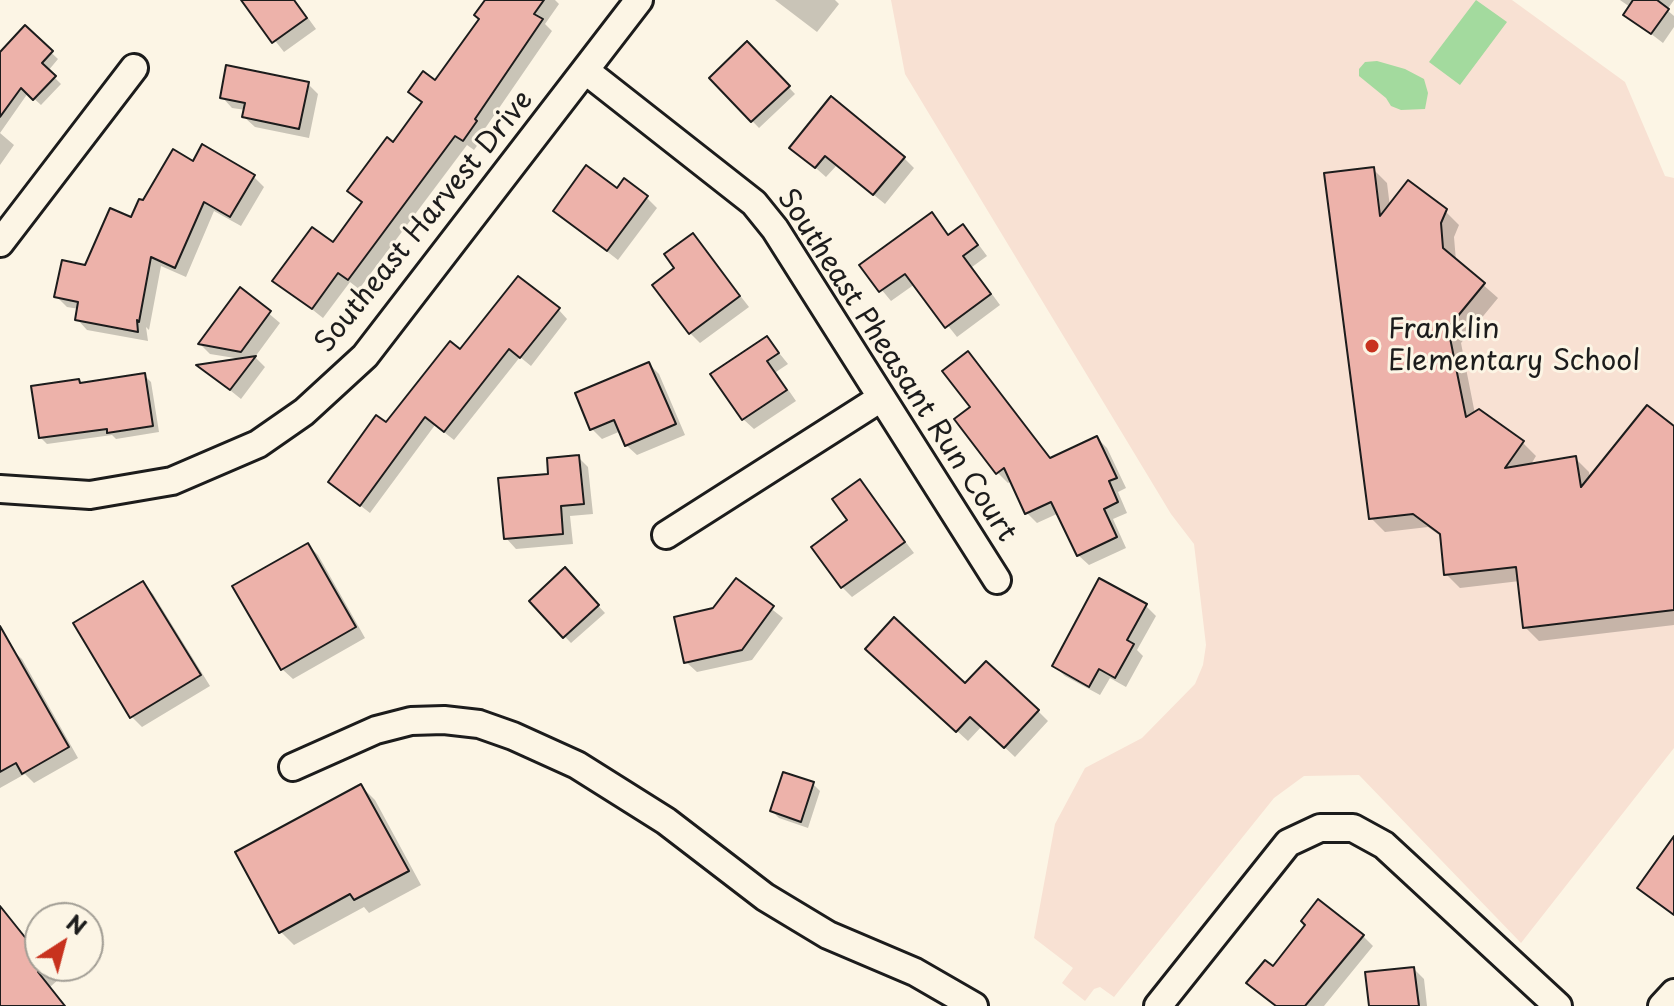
<!DOCTYPE html>
<html>
<head>
<meta charset="utf-8">
<style>
	body { margin:0 }
	#map { position:relative; width:1674px; height:1006px; overflow:hidden; background:#fcf5e5; font-family:"Playpen Sans",sans-serif }
	canvas { display:block }
	.north { position:absolute; left:24px; top:902px; width:80px; height:80px; box-sizing:border-box; background:#fcf5e5; border:2px solid #a29e95; border-radius:50%; rotate:36deg; font-size:22px; font-weight:700; line-height:32px; text-align:center; color:#1c1c1c }
	.north::after { content:''; display:block; margin:auto; width:28px; height:36px; background:#c8321e; clip-path:polygon(50% 0,100% 100%,50% 72%,0 100%) }
</style>
</head>
<body>
<div id="map">
<canvas width="1674" height="1006"></canvas>
<div class="north">N</div>
</div>
<script>
const ctx = document.querySelector('canvas').getContext('2d');
ctx.lineJoin = 'round';
function fillPath(path, color) {
  ctx.fillStyle = color;
  ctx.fill(path, 'evenodd');
}
function toPath(rows) {
  const path = new Path2D();
  for (const r of rows) {
    path.moveTo(r[0], r[1]);
    for (let i = 2; i < r.length; i += 2) path.lineTo(r[i], r[i + 1]);
  }
  return path;
}
function stroke(path, color, width, dash) {
  ctx.strokeStyle = color;
  ctx.lineWidth = width;
  ctx.lineCap = dash ? 'butt' : 'round';
  ctx.setLineDash(dash || []);
  ctx.stroke(path);
}
function write(font, color, halo, rows, align = 'center') {
  ctx.font = font + ' "Playpen Sans",sans-serif';
  ctx.lineWidth = 6;
  ctx.setLineDash([]);
  ctx.textBaseline = 'middle';
  ctx.strokeStyle = halo;
  ctx.fillStyle = color;
  for (const [text, x, y, turn = 0] of rows) {
    ctx.save();
    ctx.translate(x, y);
    ctx.rotate((+turn || 0) * Math.PI / 180);
    ctx.textAlign = isNaN(turn) ? turn : align;
    if (halo) ctx.strokeText(text, 0, 0);
    ctx.fillText(text, 0, 0);
    ctx.restore();
  }
}
const built = toPath([
	[891,0,1512,0,1625,82,1665,176,1674,178,1674,748,1521,943,1359,775,1304,776,1274,798,1114,997,1100,987,1094,989,1085,1001,1062,983,1073,968,1034,938,1055,824,1085,768,1142,738,1195,684,1203,665,1206,645,1194,544,1171,514,905,74]
]);
const green = toPath([
	[1476,0,1507,22,1460,85,1429,62],
	[1377,61,1405,69,1424,79,1428,93,1425,109,1401,110,1391,106,1386,98,1359,76,1359,69,1365,62]
]);
const shadow = toPath([
	[243,0,295,0,316,29,284,52],
	[487,0,555,0,559,4,545,24,552,31,484,130,486,133,474,150,467,145,359,289,350,282,323,318,275,280,333,245,364,203,350,190,394,145,423,104,411,92,436,83,481,20],
	[775,0,835,0,839,4,817,32],
	[1620,0,1674,0,1667,10,1674,16,1674,27,1663,43,1625,14,1630,7],
	[25,28,58,59,48,71,61,84,41,105,28,93,0,133,0,54],
	[747,43,795,94,759,128,711,78],
	[308,84,318,94,309,138,255,127,244,117,246,110,232,108,222,97],
	[0,133,14,145,0,165],
	[792,147,904,158,914,168,885,204,837,165,826,177],
	[194,163,254,177,264,187,241,226,214,211,186,277,161,266,149,330,146,327,148,341,87,330,77,319,79,309,67,307,57,297,132,219,144,203],
	[1373,169,1387,183,1390,207,1445,211,1459,225,1454,237,1456,261,1498,298,1461,343,1475,414,1479,411,1523,443,1536,456,1530,466,1575,458,1589,472,1590,479,1674,429,1674,625,1539,641,1525,627,1520,581,1460,588,1446,574,1442,537,1428,527,1385,532,1371,518],
	[646,197,657,208,618,260,555,211],
	[932,215,950,236,963,227,973,237,987,256,972,267,1000,305,957,337,915,284,891,301,862,266],
	[693,235,749,307,700,343,690,333,677,268],
	[241,290,280,323,255,357,265,367,241,399,200,366,241,359,210,354,200,344],
	[558,309,567,319,531,366,520,357,454,440,435,425,370,513,330,482,461,352],
	[767,338,788,364,776,372,796,401,754,429,743,419],
	[968,353,1051,459,1097,438,1107,448,1126,488,1118,492,1127,513,1113,519,1126,548,1089,565,1078,555,1059,513,1037,523,1027,513,1012,480,1008,483,998,473,957,420,973,408],
	[649,364,659,374,685,435,637,455,626,445,621,431,602,439,592,429],
	[144,375,151,382,159,432,116,439,112,435,47,444,40,437,78,381,82,385],
	[578,457,588,467,593,514,570,516,573,544,516,549,506,538,550,476],
	[860,482,914,553,852,597,842,587,850,521],
	[308,545,318,555,365,638,293,679,282,669],
	[565,570,605,613,571,643,531,601],
	[736,581,783,618,752,660,697,672,686,662,715,609],
	[143,583,153,594,210,686,142,727,132,717],
	[1145,605,1156,616,1137,650,1143,656,1126,687,1110,678,1100,695,1065,676,1054,666],
	[11,649,22,659,78,758,34,783,25,774,0,788,0,655],
	[878,659,1038,711,1048,721,1015,757,982,726,968,741],
	[813,784,820,791,808,828,779,818,772,811],
	[361,786,375,800,421,885,369,913,364,907,294,945,280,931],
	[0,909,40,955,40,966,48,966,59,979,50,987,66,1006,0,1006],
	[1363,936,1373,946,1324,1006,1276,1006,1249,983,1273,969],
	[1414,969,1424,979,1427,1006,1372,1006]
]);
const building = toPath([
	[241,0,294,0,307,18,272,43,241,0],
	[485,0,544,0,534,14,543,19,475,119,477,121,463,141,455,136,348,280,338,273,312,309,272,281,312,227,333,242,362,202,347,191,387,137,393,142,422,102,408,92,423,71,435,80,479,19,474,15,485,0],
	[1633,0,1657,0,1669,9,1651,34,1623,15,1633,0],
	[25,25,53,51,42,63,56,76,33,100,21,88,0,117,0,52,25,25],
	[747,41,790,86,751,122,709,78,747,41],
	[226,65,309,82,299,129,242,117,245,103,220,98,226,65],
	[831,96,905,157,873,195,825,156,815,168,789,148,831,96],
	[202,144,255,175,230,217,204,202,175,268,151,257,139,322,137,320,138,332,75,320,78,302,54,297,62,260,85,265,110,208,131,217,139,199,143,200,173,149,193,161,202,144],
	[586,165,617,188,624,178,648,196,607,251,553,211,586,165],
	[1374,167,1380,216,1408,180,1447,209,1441,223,1443,248,1485,283,1448,328,1466,417,1479,409,1524,441,1505,468,1576,456,1581,487,1647,405,1674,426,1674,610,1523,628,1516,567,1444,575,1440,534,1413,514,1369,519,1324,173,1374,167],
	[932,212,948,235,963,224,978,245,963,256,991,294,945,328,905,274,879,292,859,265,932,212],
	[693,233,740,296,689,334,652,285,674,268,664,254,693,233],
	[518,276,560,308,520,358,509,349,444,432,425,417,360,506,328,482,376,415,386,422,450,341,460,349,518,276],
	[240,287,271,311,241,352,198,344,240,287],
	[767,336,779,353,767,361,787,390,742,420,710,374,767,336],
	[968,351,1050,458,1097,436,1117,478,1109,481,1118,502,1104,509,1117,537,1077,556,1051,502,1025,514,1004,468,996,474,954,419,970,407,942,371,968,351],
	[256,356,230,390,196,365,256,356],
	[649,362,676,424,625,446,614,420,590,430,575,393,649,362],
	[145,373,153,426,107,433,107,429,39,438,31,386,79,379,80,383,145,373],
	[579,455,584,504,561,506,563,534,504,539,498,478,548,474,547,458,579,455],
	[860,479,905,542,841,588,811,547,847,520,832,499,860,479],
	[308,543,356,627,281,670,232,586,308,543],
	[565,567,599,605,563,638,529,601,565,567],
	[736,578,774,606,742,650,684,663,674,617,713,608,736,578],
	[1099,578,1147,604,1127,640,1134,644,1115,678,1099,669,1089,687,1052,666,1099,578],
	[143,581,201,675,130,718,73,623,143,581],
	[894,617,965,683,986,661,1039,710,1004,748,970,717,956,732,865,649,894,617],
	[0,626,69,747,22,774,16,763,0,772,0,626],
	[783,772,814,782,801,822,770,811,783,772],
	[361,784,409,871,354,900,350,894,279,933,235,852,361,784],
	[1674,836,1674,915,1637,888,1674,836],
	[1318,899,1364,935,1305,1006,1276,1006,1246,983,1265,960,1273,966,1305,925,1301,921,1318,899],
	[0,906,40,956,40,966,46,966,38,972,65,1006,0,1006,0,906],
	[1414,967,1419,1006,1369,1006,1365,972,1414,967]
]);
const minor = toPath([
	[586,71,754,203,775,229,997,580],
	[0,243,134,68],
	[0,489,90,495,172,481,258,444,304,412,365,356,639,0],
	[666,535,881,398],
	[293,767,376,730,411,721,444,720,479,724,513,736,577,765,666,821,765,897,828,935,915,972,974,1006],
	[1158,1006,1288,843,1320,828,1353,828,1384,845,1558,1006],
	[1662,1006,1674,993]
]);
const markers = [
	[1372,346,8,"#c8321e"]
];
const streetNames = [
	["Southeast Harvest Drive",425,222,-51],
	["Southeast Pheasant Run Court",896,366,57]
];
const poiNames = [
	["Franklin",1388,330],
	["Elementary School",1388,362]
];
fillPath(built, '#f8e1d3');
fillPath(green, '#a3da9e');
fillPath(shadow, '#0003');
fillPath(building, '#edb2aa');
stroke(building, '#1c1c1c', 2);
stroke(minor, '#1c1c1c', 32);
stroke(minor, '#fcf5e5', 26);
for (const [x, y, r, color] of markers) {
  const dot = new Path2D();
  dot.arc(x, y, r, 0, 2 * Math.PI);
  ctx.fillStyle = color;
  ctx.fill(dot);
  stroke(dot, '#fcf5e5', 3);
}
write('28px', '#1c1c1c', '#fcf5e5', streetNames);
write('28px', '#1c1c1c', '#fcf5e5', poiNames, 'left');
</script>
</body>
</html>
